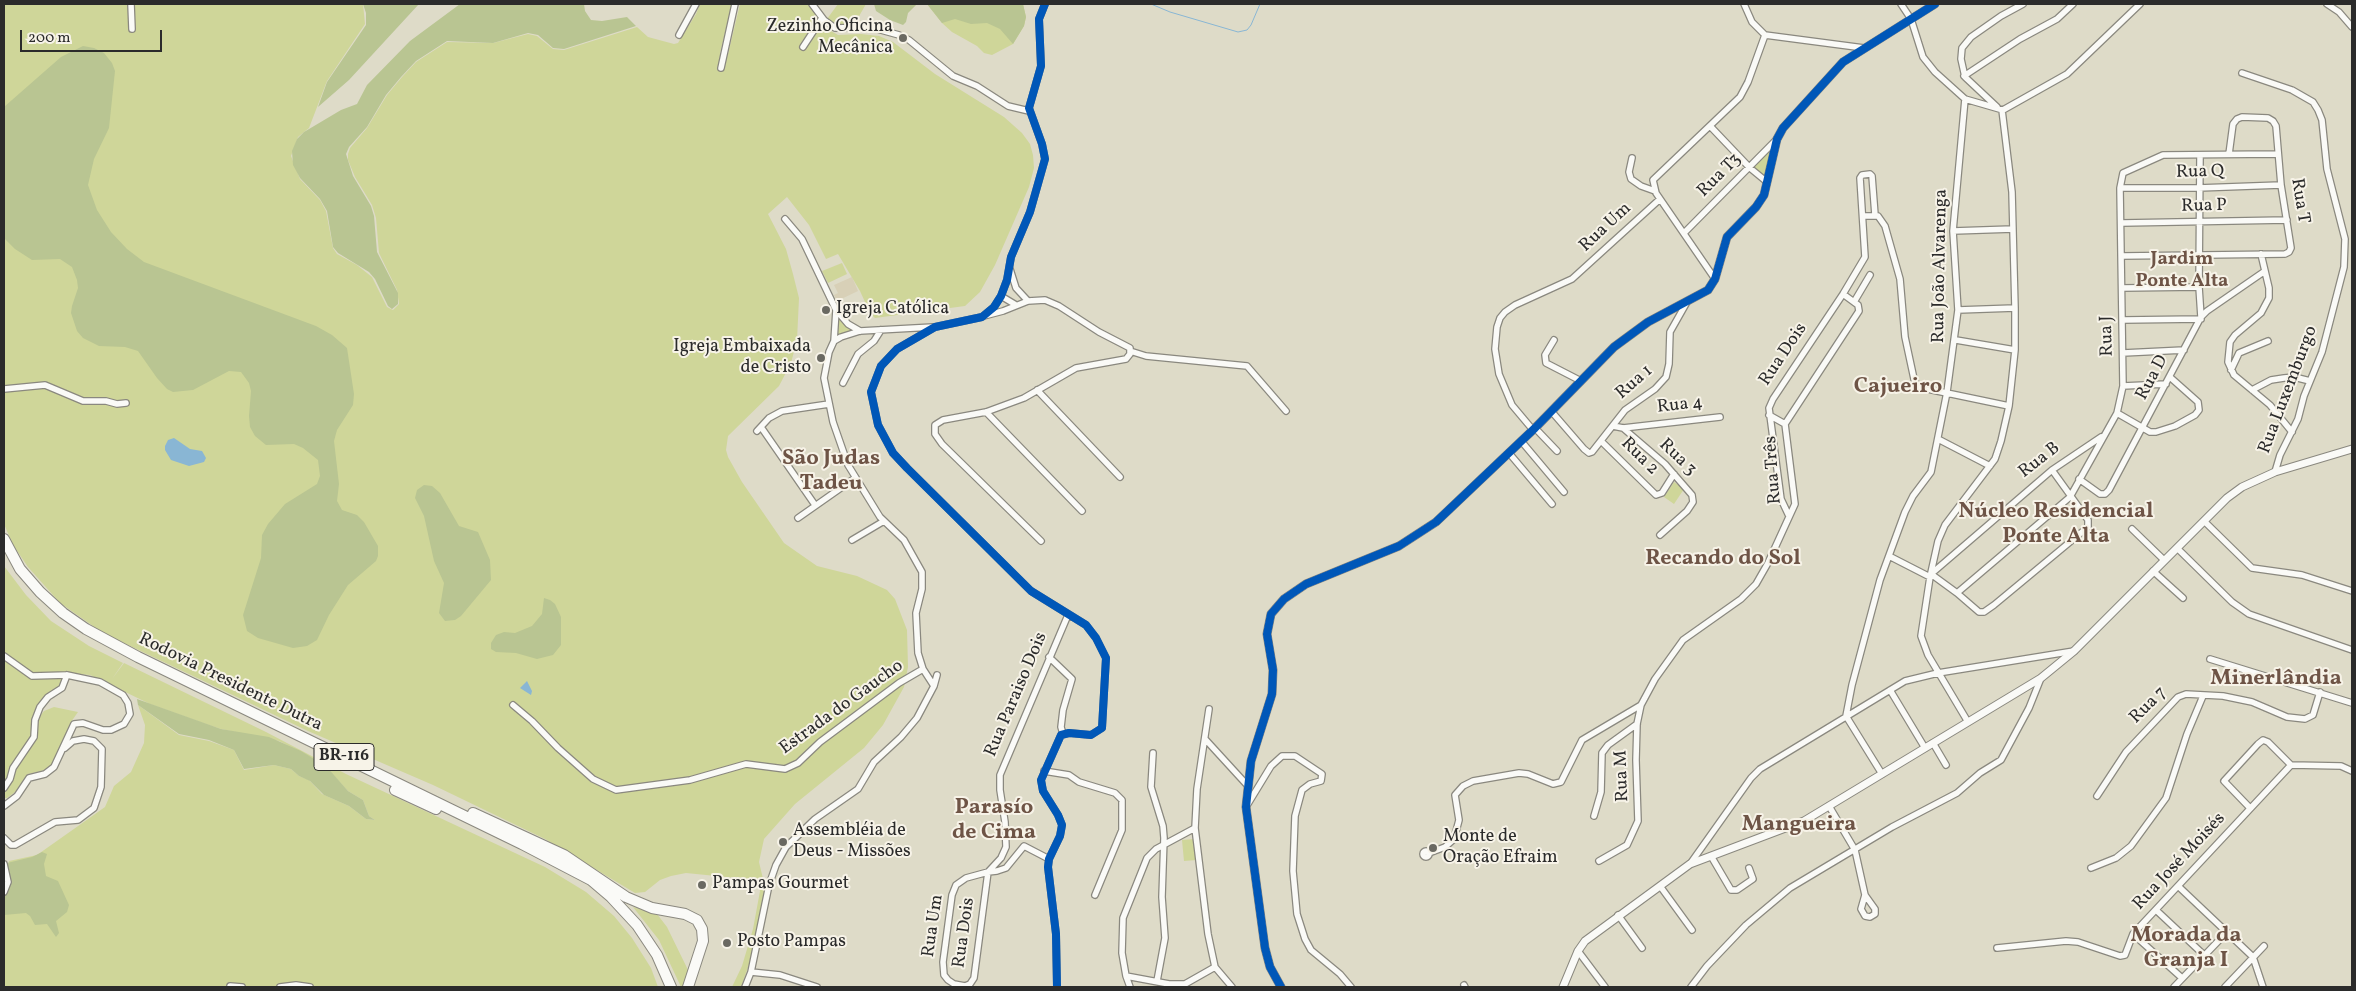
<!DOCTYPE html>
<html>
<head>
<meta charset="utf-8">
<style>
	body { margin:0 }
	#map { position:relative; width:2356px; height:991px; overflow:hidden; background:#dedbc8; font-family:Vollkorn,serif }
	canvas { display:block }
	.frame { position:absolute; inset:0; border:5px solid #2b2b2b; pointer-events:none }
	.scale { position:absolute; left:20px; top:30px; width:142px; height:22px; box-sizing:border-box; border:2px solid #2b2b2b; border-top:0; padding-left:6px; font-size:15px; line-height:18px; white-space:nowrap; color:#2b2b2b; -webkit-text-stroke:4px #f7f3e8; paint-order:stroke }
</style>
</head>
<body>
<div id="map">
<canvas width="2356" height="991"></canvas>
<div class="frame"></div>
<div class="scale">200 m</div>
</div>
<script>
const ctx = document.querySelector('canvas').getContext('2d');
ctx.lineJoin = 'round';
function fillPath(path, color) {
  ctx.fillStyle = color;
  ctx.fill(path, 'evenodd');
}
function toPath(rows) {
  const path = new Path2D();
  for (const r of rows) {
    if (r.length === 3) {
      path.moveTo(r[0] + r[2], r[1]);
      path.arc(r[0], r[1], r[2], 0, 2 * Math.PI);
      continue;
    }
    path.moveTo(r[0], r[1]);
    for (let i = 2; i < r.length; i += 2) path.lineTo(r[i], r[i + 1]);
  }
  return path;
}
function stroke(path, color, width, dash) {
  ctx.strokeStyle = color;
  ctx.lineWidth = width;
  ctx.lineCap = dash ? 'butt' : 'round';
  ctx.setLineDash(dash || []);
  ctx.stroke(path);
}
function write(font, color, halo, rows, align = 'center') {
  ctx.font = font + ' Vollkorn,serif';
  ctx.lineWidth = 4;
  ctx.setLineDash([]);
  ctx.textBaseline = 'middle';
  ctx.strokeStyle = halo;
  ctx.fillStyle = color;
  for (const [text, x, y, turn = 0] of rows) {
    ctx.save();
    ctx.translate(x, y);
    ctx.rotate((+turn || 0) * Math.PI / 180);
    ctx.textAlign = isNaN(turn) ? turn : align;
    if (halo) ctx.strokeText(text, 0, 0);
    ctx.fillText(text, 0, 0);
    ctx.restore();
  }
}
const built = toPath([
	[852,277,858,291,837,301,834,295,838,293,834,285]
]);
const green = toPath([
	[4,4,363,4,365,24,327,81,309,128,298,137,291,156,300,179,320,200,326,211,333,248,337,254,357,265,372,277,387,307,393,310,399,304,397,290,379,253,376,218,372,205,355,177,348,160,348,154,350,148,367,128,387,95,402,77,416,62,447,42,493,43,528,34,537,36,553,49,564,50,637,27,648,37,674,44,678,43,696,14,700,4,732,4,720,53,728,54,740,4,809,4,821,23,829,30,838,35,861,34,879,36,893,42,935,74,1004,117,1022,133,1030,144,1033,155,1034,168,1029,187,995,265,980,292,965,306,875,318,870,313,860,291,838,254,826,259,809,225,787,197,768,214,786,249,793,274,799,298,797,340,791,363,779,386,728,436,726,450,728,457,742,482,784,543,817,566,857,576,887,590,895,599,907,630,908,667,904,687,883,725,864,748,795,804,764,839,759,862,765,887,763,900,750,962,741,987,732,987,742,966,753,929,760,891,756,880,686,873,671,876,660,880,645,892,635,893,545,839,433,785,308,731,103,633,60,603,28,567,13,545,4,524],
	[838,4,866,4,854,25,837,25,827,19],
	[927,4,1023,4,1026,17,1024,26,1013,44,992,55,984,53,977,46,952,32,942,23],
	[1772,147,1766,179,1753,167],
	[842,263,847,274,828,283,822,271],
	[837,314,855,331,836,339],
	[1674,482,1684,489,1674,504,1664,497],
	[4,566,26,595,51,621,89,646,123,663,112,679,124,663,266,732,346,774,545,867,586,892,614,916,632,938,651,968,658,987,4,987,4,895,7,891,9,861,37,855,105,807,114,786,131,772,144,743,145,725,138,705,179,735,209,741,234,750,244,770,274,765,291,769,299,776,309,780,322,794,349,806,366,819,375,820,369,816,363,800,348,791,322,763,279,741,221,729,200,722,150,704,90,675,69,673,33,674,4,653],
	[4,658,29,677,66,677,64,684,47,695,33,733,4,785],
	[54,707,78,712,71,722,53,764,45,770,28,774,15,792,7,798,4,798,4,793,11,782,14,770,34,742,40,716,44,711],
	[1194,839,1197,860,1184,861,1182,840],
	[633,907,657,914,667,927,689,972,685,987,681,987,659,940]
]);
const forest = toPath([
	[363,4,419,4,349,80,318,107,327,82,366,25,366,13],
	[460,4,584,4,585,11,591,20,602,21,627,17,636,26,564,49,553,48,538,35,528,33,493,43,447,41,416,61,401,77,386,95,367,127,349,147,346,154,353,176,371,206,374,216,377,252,398,293,398,304,392,309,388,306,375,279,369,272,338,253,333,247,327,211,320,199,300,178,293,165,292,151,297,139,304,132,341,110,357,104,367,85,410,41],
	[874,4,917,4,908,13,906,22,903,25,890,20,876,11],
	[927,4,1023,4,1026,17,1024,26,1013,44,1000,29,987,23,971,24,955,19,942,23],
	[83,46,94,48,104,53,112,63,115,71,109,128,94,159,88,185,97,210,111,232,127,249,144,262,316,326,332,335,347,348,354,394,353,405,337,430,334,441,339,484,337,501,342,510,357,515,364,522,378,546,378,556,376,561,348,585,329,615,317,640,307,646,293,648,258,638,247,631,243,615,261,558,262,535,268,524,285,504,317,484,320,476,318,460,303,448,294,444,266,445,255,436,250,427,249,416,251,391,249,383,241,372,229,371,193,390,173,392,167,389,157,378,138,351,125,347,99,346,83,338,77,331,71,313,72,306,78,288,77,280,72,267,60,259,32,260,15,249,4,238,4,107,61,57],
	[424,485,432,486,440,493,459,526,478,532,490,560,491,580,461,616,455,620,445,621,439,613,444,583,434,561,424,516,415,498,417,490],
	[544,598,550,600,555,604,561,617,561,645,553,655,537,659,516,653,496,652,491,649,491,643,496,635,504,632,515,633,532,626,542,614],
	[137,699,221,729,269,737,301,751,326,766,348,791,363,800,369,816,375,820,366,819,349,806,324,795,310,781,299,776,291,769,274,765,244,769,234,750,209,740,179,734,138,705],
	[42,852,47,854,44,864,46,876,58,881,69,905,67,912,56,921,59,933,56,937,47,924,35,925,30,916,26,913,4,915,4,895,7,891,7,863,32,857]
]);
const water = toPath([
	[174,438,190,449,202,451,206,458,204,462,189,466,171,460,165,450,165,446,168,440],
	[527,681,532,691,531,695,520,688]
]);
const stream = toPath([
	[1151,4,1170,12,1238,32,1247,30,1251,25,1260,4]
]);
const minor = toPath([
	[131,4,132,29],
	[812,4,824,20,835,28,870,27,899,35,909,40,953,76,977,86,1008,106,1029,111],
	[1045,4,1039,19,1041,66,1029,108,1042,144,1045,159,1030,212,1011,257,1007,280,1001,296,994,307,982,317,935,327,897,349,881,366,871,392,878,425,893,453,907,468,1031,591,1086,625,1096,638,1106,658,1102,728,1091,735,1069,733,1061,735,1041,780,1043,791,1058,815,1062,825,1060,836,1049,859,1048,867,1056,934,1057,987],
	[1744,4,1752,22,1765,35,1864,48],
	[1901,4,1911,19,1923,57,1935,72,1965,99,2003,110,2067,74,2140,4],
	[2327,4,2339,12,2352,27],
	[679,35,696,4],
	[803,47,822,18],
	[721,68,735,4],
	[2242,73,2292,90,2313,102,2318,110,2322,120,2327,169,2345,239,2344,267,2322,352,2304,396,2298,419,2280,455,2275,472],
	[1964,76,2020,39,2057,19,2073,4],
	[1997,107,1965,77,1961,59,1962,48,1971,37,2001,16,2023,4],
	[1710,126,1750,168,1767,182],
	[2200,155,2199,287,2201,317],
	[1632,158,1629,172,1631,179,1641,186,1655,191],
	[2120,188,2198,188,2281,185],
	[1863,216,1878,216,1885,226,1900,279,1905,337,1914,379,1918,387,2009,406],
	[785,219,802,239,836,310,848,324,860,331],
	[2122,223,2287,220],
	[1953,231,2013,229],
	[1684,233,1777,139],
	[2261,254,2269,288,2269,298,2261,313,2235,335,2230,342,2228,362,2234,375,2270,405,2292,432],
	[2122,256,2285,254,2289,252,2291,248,2281,185,2276,126,2273,121,2268,118,2242,117,2237,119,2233,124,2229,154],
	[1010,269,1016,288,1028,301],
	[1715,279,1656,193,1653,180,1740,97,1748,82,1765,35],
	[2122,288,2199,287],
	[1001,296,1016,305],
	[1854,302,1870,275],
	[1958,310,2015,308],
	[984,316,1003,311,1028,301,1045,300,1059,306,1099,332,1130,348,1130,354,1126,359,1076,368,1024,398,986,412,943,420,935,425,935,434,942,444,1041,541],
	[2123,320,2201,319],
	[1554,340,1545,355,1546,363,1581,381],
	[1956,340,2015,350],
	[834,341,836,310],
	[1130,351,1146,356,1247,366,1286,411],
	[2123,353,2184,350],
	[2231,370,2239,353,2268,341],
	[843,383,858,354,874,341,881,330],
	[2123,386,2166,384],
	[4,389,45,385,83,401,106,401,117,404,126,403],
	[1037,390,1120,477],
	[2252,390,2271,380,2284,378,2294,377,2310,381],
	[986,412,1082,511],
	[1552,412,1584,449,1589,453,1592,452,1625,410,1655,389,1666,377,1669,364,1670,332,1687,302],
	[2117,413,2150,432,2156,432,2175,426,2195,415,2199,410,2198,402,2171,378],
	[1769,415,1785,424],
	[1613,426,1623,428,1720,417],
	[761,427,815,505],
	[1535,428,1557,451],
	[1623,428,1665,464,1692,495,1693,502,1687,511,1660,535],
	[1533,430,1512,405,1499,374,1495,349,1497,327,1500,318,1505,312,1515,305,1572,279,1660,199],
	[757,431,769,418,782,411,829,404],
	[1938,439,1990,466],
	[1601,441,1656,495,1662,493,1674,474],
	[1522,442,1564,492],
	[1509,453,1552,504],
	[2052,470,2088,520,2088,527,1994,605,1984,612,1979,612,1957,593,1931,574,2052,470,2101,437],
	[2079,479,2100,494,2105,494,2109,490,2201,317,2207,311,2265,271],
	[1789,516,1781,499,1769,408,1773,399,1843,294,1865,257,1860,178,1862,175,1870,174,1872,176,1875,215],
	[798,518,855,478],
	[2204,521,2252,568,2302,575,2352,591],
	[2132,529,2164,560],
	[852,540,884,521],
	[2177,548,2232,602,2249,614,2352,650],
	[1889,556,1930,577],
	[2153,571,2183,598],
	[1957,593,2070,497,2117,413,2123,386,2120,188,2123,173,2163,155,2278,154],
	[4,656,32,676,67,675,100,682,123,695,128,703,130,714,124,724,111,730,103,730,83,723,74,724,54,767,45,774,29,778,17,796,4,806],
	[1049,657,1072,679,1063,710,1061,727,1063,734],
	[2210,659,2352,703],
	[934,686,937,675],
	[1890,690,1925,748],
	[513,705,532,721,558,748,593,779,616,790,690,780,746,764,785,769,798,763,820,742,899,683,923,669],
	[1209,709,1197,789,1195,828,1208,934,1215,967,1232,987],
	[1968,722,1928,655,1921,636,1930,577,1938,541,1945,525,1995,459,2001,441,2009,406,2015,350,2015,308,2012,192,2002,110],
	[1205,739,1248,786],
	[1933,743,1946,765],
	[1153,753,1151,787,1163,826,1164,838,1162,897,1165,938,1157,981],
	[1044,771,1069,775,1079,782,1115,793,1122,800,1122,830,1095,895],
	[1882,774,1846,716,1852,685,1880,580,1905,512,1913,496,1931,472,1947,392,1958,310,1953,231,1965,99],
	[4,788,10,779,13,768,34,737,35,720,40,707,48,697,62,688,67,675],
	[2097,796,2126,752,2178,697,2186,694,2223,696,2252,702,2287,717,2305,719,2313,715,2320,692],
	[1829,806,1855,850,1865,895,1875,909,1875,914,1870,917,1865,916,1861,909,1865,895],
	[1246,807,1271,766,1282,756,1295,756,1322,774,1321,781,1310,784,1302,790,1295,816,1293,871,1297,914,1305,939,1311,950,1340,974,1351,987],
	[2250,808,2224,781,2258,744,2263,740,2268,742,2291,765],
	[1594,816,1601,792,1602,753,1608,745,1637,724],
	[1195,828,1156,849,1147,858,1123,918,1122,953,1126,976,1169,984,1185,984,1215,967],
	[4,838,11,845,15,845,55,822,78,820,94,808,101,787,102,749,94,741,84,739,73,741,65,748],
	[1426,854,3],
	[1429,853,1445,847,1454,839,1459,820,1455,795,1463,786,1473,781,1519,773,1528,774,1553,784,1561,782,1582,740,1641,705,1655,679,1683,640,1741,599,1756,584,1768,563,1795,504,1785,424,1859,311,1858,305,1843,294],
	[1711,856,1731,890,1737,890,1753,879,1749,868],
	[1049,859,1024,846,1006,868,997,871,988,872,966,878,956,885,952,895,943,962,944,975,948,980,954,984,965,986,970,984,974,978,988,872,1001,858,1006,847,1005,822,1000,790,1000,775,1068,615],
	[1599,861,1627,845,1638,821,1636,760,1637,724,1641,705],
	[4,864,8,882,4,892],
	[1690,864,1751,778,1760,769,1905,681,1938,673,2074,651],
	[2091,868,2116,858,2131,846,2166,798,2187,734,2203,696],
	[1660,886,1692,930],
	[2178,886,2253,957,2263,987],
	[2156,910,2204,955],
	[1618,915,1642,948],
	[2133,934,2182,978],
	[1997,948,2066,941,2078,942,2120,956,2125,955,2133,934,2291,765,2341,766,2352,771],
	[1578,951,1605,987],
	[751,972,780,975,817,987],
	[1126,976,1130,987],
	[1464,985,1465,987],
	[230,986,242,987],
	[280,987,296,985,310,987],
	[745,987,751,972,769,885,776,865,786,847,815,819,858,789,874,762,901,737,917,718,934,686,923,669,918,653,916,613,922,589,922,572,904,540,880,517,848,465,833,422,824,378,829,352,834,341,841,337,860,331,933,327],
	[1691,987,1707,966,1746,925,1790,888,1892,827,1957,793,1980,773,2001,760,2029,708,2041,678],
	[2174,987,2227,932],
	[2225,987,2264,946]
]);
const tertiary = toPath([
	[1281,987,1270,967,1265,948,1246,807,1251,761,1272,694,1273,670,1267,634,1271,614,1284,599,1306,584,1399,546,1436,522,1535,428,1614,347,1648,322,1708,290,1715,279,1727,237,1756,207,1764,195,1777,139,1783,128,1843,62,1935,4],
	[1563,987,1578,951,1585,941,1690,864,1804,821,2041,678,2074,651,2227,498,2242,487,2275,472,2352,449]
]);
const motorway = toPath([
	[4,539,20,569,40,592,63,613,86,629,138,657,522,844,591,880,611,897,637,925,657,955,671,987],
	[395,790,436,809],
	[473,813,564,855,626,897,652,908,685,914,697,920,702,929,703,941,688,987]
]);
const cycleway = toPath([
	[1045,4,1039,19,1041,66,1029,108,1042,144,1045,159,1030,212,1011,257,1007,280,1001,296,994,307,982,317,935,327,897,349,881,366,871,392,878,425,893,453,907,468,1031,591,1086,625,1096,638,1106,658,1102,728,1091,735,1069,733,1061,735,1041,780,1043,791,1058,815,1062,825,1060,836,1049,859,1048,867,1056,934,1057,987],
	[1281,987,1270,967,1265,948,1246,807,1251,761,1272,694,1273,670,1267,634,1271,614,1284,599,1306,584,1399,546,1436,522,1535,428,1614,347,1648,322,1708,290,1715,279,1727,237,1756,207,1764,195,1777,139,1783,128,1843,62,1935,4]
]);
const markers = [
	[903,38,5,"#6a6962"],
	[826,310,5,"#6a6962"],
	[821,358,5,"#6a6962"],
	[783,842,5,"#6a6962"],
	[1433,848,5,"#6a6962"],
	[702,885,5,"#6a6962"],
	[727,943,5,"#6a6962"]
];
const shields = [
	[344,757,60]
];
const shieldNames = [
	["BR-116",344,757]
];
const poiNames = [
	["Zezinho Oficina",893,28,"right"],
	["Mecânica",893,49,"right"],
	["Igreja Católica",836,310],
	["Igreja Embaixada",811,348,"right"],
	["de Cristo",811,369,"right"],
	["Assembléia de",793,832],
	["Deus - Missões",793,853],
	["Monte de",1443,838],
	["Oração Efraim",1443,859],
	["Pampas Gourmet",712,885],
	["Posto Pampas",737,943]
];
const streetNames = [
	["Rua Q",2200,173,-1],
	["Rua T3",1720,176,-45],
	["Rua T",2299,201,81],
	["Rua P",2204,207,-1],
	["Rua Um",1606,228,-43],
	["Rua João Alvarenga",1941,266,-89],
	["Rua J",2108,336,-91],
	["Rua Dois",1784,355,-56],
	["Rua D",2153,378,-62],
	["Rua 1",1635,383,-41],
	["Rua Luxemburgo",2289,390,-69],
	["Rua 4",1680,406,-6],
	["Rua 2",1639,457,45],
	["Rua 3",1677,458,44],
	["Rua B",2040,461,-38],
	["Rua Três",1774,470,-94],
	["Rodovia Presidente Dutra",230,683,26],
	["Rua Paraiso Dois",1017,695,-67],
	["Rua 7",2149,706,-45],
	["Estrada do Gaucho",842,708,-36],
	["Rua M",1623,776,-92],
	["Rua José Moisés",2180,862,-47],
	["Rua Um",934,926,-82],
	["Rua Dois",965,933,-82]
];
const neighbourhoodNames = [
	["Jardim",2182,261],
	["Ponte Alta",2182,283]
];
const districtNames = [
	["Cajueiro",1898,388],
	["São Judas",831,460],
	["Tadeu",831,485],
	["Núcleo Residencial",2056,513],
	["Ponte Alta",2056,538],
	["Recando do Sol",1723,560],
	["Minerlândia",2276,680],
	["Parasío",994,809],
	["de Cima",994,834],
	["Mangueira",1799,826],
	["Morada da",2186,937],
	["Granja I",2186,962]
];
fillPath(built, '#d8d0b7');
fillPath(green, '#cfd699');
fillPath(forest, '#b9c592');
fillPath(water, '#89b6d4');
stroke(stream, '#89b6d4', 1);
stroke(minor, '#8a887f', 8);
stroke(tertiary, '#8a887f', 9);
stroke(motorway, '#8a887f', 12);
stroke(minor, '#fafaf7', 5.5);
stroke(tertiary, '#fafaf7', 7);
stroke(motorway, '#fafaf7', 10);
stroke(cycleway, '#0057b8', 8);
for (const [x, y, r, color] of markers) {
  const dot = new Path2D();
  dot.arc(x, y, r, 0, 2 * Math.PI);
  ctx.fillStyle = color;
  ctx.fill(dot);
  stroke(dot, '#f7f3e8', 2);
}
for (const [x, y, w] of shields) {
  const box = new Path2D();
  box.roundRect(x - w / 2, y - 13.5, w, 27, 4);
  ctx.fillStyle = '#f7f3e8';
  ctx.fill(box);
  stroke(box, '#2b2b2b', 1);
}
write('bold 16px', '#2b2b2b', null, shieldNames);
write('18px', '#2b2b2b', '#f7f3e8', poiNames, 'left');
write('18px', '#2b2b2b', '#f7f3e8', streetNames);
write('bold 19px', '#6e5446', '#f7f3e8', neighbourhoodNames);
write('bold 22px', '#6e5446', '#f7f3e8', districtNames);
</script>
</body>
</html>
